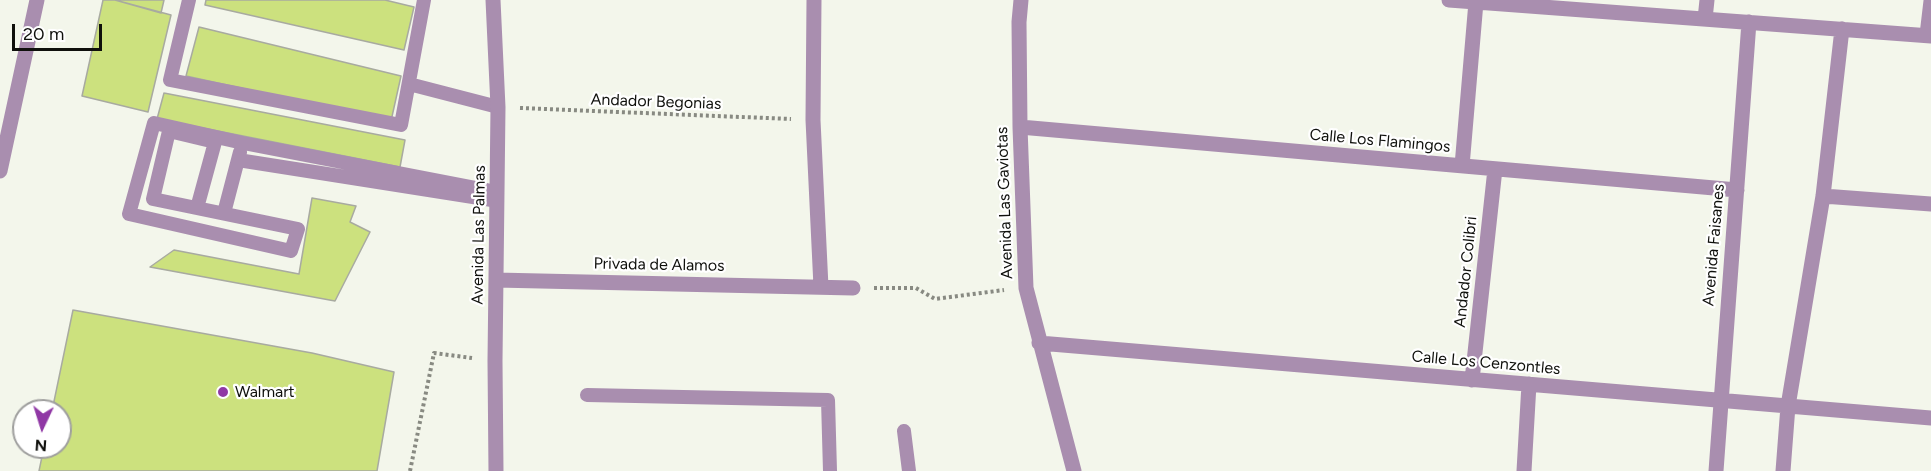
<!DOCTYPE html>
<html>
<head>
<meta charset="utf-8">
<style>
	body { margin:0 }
	#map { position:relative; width:1931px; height:471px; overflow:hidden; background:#f3f6eb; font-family:Figtree,sans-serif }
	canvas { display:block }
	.north { position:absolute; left:12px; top:399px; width:60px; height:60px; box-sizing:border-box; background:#fff; border:2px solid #9f9f9e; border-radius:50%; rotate:184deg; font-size:16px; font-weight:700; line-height:24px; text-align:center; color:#0f100c }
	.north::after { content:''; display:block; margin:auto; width:21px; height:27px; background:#9038a5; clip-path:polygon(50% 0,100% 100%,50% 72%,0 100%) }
	.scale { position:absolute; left:12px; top:24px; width:90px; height:27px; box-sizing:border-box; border:3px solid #0f100c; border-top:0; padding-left:8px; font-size:18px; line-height:21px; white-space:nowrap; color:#0f100c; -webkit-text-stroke:4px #fff; paint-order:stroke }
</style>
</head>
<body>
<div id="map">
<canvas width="1931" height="471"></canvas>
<div class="north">N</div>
<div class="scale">20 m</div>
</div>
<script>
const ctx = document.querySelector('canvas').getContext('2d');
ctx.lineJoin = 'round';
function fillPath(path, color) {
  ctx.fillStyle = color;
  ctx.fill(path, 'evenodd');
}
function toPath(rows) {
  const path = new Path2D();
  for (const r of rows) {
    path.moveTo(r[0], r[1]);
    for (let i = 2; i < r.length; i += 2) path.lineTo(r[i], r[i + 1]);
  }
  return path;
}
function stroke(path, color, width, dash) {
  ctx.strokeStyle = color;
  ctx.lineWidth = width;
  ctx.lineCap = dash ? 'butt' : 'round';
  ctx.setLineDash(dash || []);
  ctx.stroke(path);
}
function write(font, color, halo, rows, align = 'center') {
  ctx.font = font + ' Figtree,sans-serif';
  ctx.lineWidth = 4.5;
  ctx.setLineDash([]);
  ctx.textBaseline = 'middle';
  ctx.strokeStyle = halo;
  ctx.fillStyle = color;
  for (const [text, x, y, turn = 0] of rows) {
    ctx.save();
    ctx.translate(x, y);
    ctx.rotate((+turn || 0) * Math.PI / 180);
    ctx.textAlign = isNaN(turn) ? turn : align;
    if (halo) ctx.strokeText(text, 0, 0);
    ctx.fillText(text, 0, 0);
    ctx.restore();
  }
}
const building = toPath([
	[103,0,115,0,171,15,148,112,82,96,103,0],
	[115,0,164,0,161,13,115,0],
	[206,0,385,0,414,7,404,50,205,5,206,0],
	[199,27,401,76,391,121,186,76,199,27],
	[164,93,405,140,400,167,157,119,164,93],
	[312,198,356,206,350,222,370,232,335,301,150,267,174,250,299,274,312,198],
	[73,310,312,353,394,372,377,471,39,471,44,447,60,447,60,411,52,411,73,310]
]);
const path = toPath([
	[520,108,791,119],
	[874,288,916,288,935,299,1004,290],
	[410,471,434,353,472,358]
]);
const lane = toPath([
	[189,0,170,80,401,125,424,0],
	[409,84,498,107],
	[238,160,492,200],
	[197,208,215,142,169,131,153,199,298,229,291,251,129,214,154,123,243,143,497,192],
	[224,213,240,152],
	[587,395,828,400,830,471],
	[904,431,909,471]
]);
const street = toPath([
	[493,0,498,107,495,361,496,471],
	[814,0,813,120,821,287],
	[1021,0,1019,22,1020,127,1026,288,1074,471],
	[1449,0,1931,36],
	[1705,19,1707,0],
	[1927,35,1931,1],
	[1020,127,1737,190],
	[1462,166,1476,2],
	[0,171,37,0],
	[1823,196,1931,204],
	[496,280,853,288],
	[1039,343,1931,418],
	[1472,380,1495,169],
	[1524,471,1529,384],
	[1716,471,1749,22],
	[1783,471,1788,406,1823,196,1842,29]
]);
const markers = [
	[223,392,6,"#9038a5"]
];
const streetNames = [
	["Andador Begonias",656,102,2],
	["Calle Los Flamingos",1380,141,5],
	["Avenida Las Gaviotas",1005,203,-92],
	["Avenida Las Palmas",479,235,-89],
	["Avenida Faisanes",1714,245,-85],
	["Privada de Alamos",659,265,1],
	["Andador Colibri",1466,272,-84],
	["Calle Los Cenzontles",1486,363,5]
];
const poiNames = [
	["Walmart",235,392]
];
fillPath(building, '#cce17e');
stroke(building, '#a8aaa0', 1.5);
stroke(path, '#888a82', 4, [3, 3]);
stroke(lane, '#a98eaf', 14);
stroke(street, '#a98eaf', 15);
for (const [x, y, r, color] of markers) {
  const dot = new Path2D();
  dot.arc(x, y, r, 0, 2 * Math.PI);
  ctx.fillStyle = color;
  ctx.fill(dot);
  stroke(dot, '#fff', 2);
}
write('16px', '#0f100c', '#fff', streetNames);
write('16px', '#0f100c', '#fff', poiNames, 'left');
</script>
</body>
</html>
